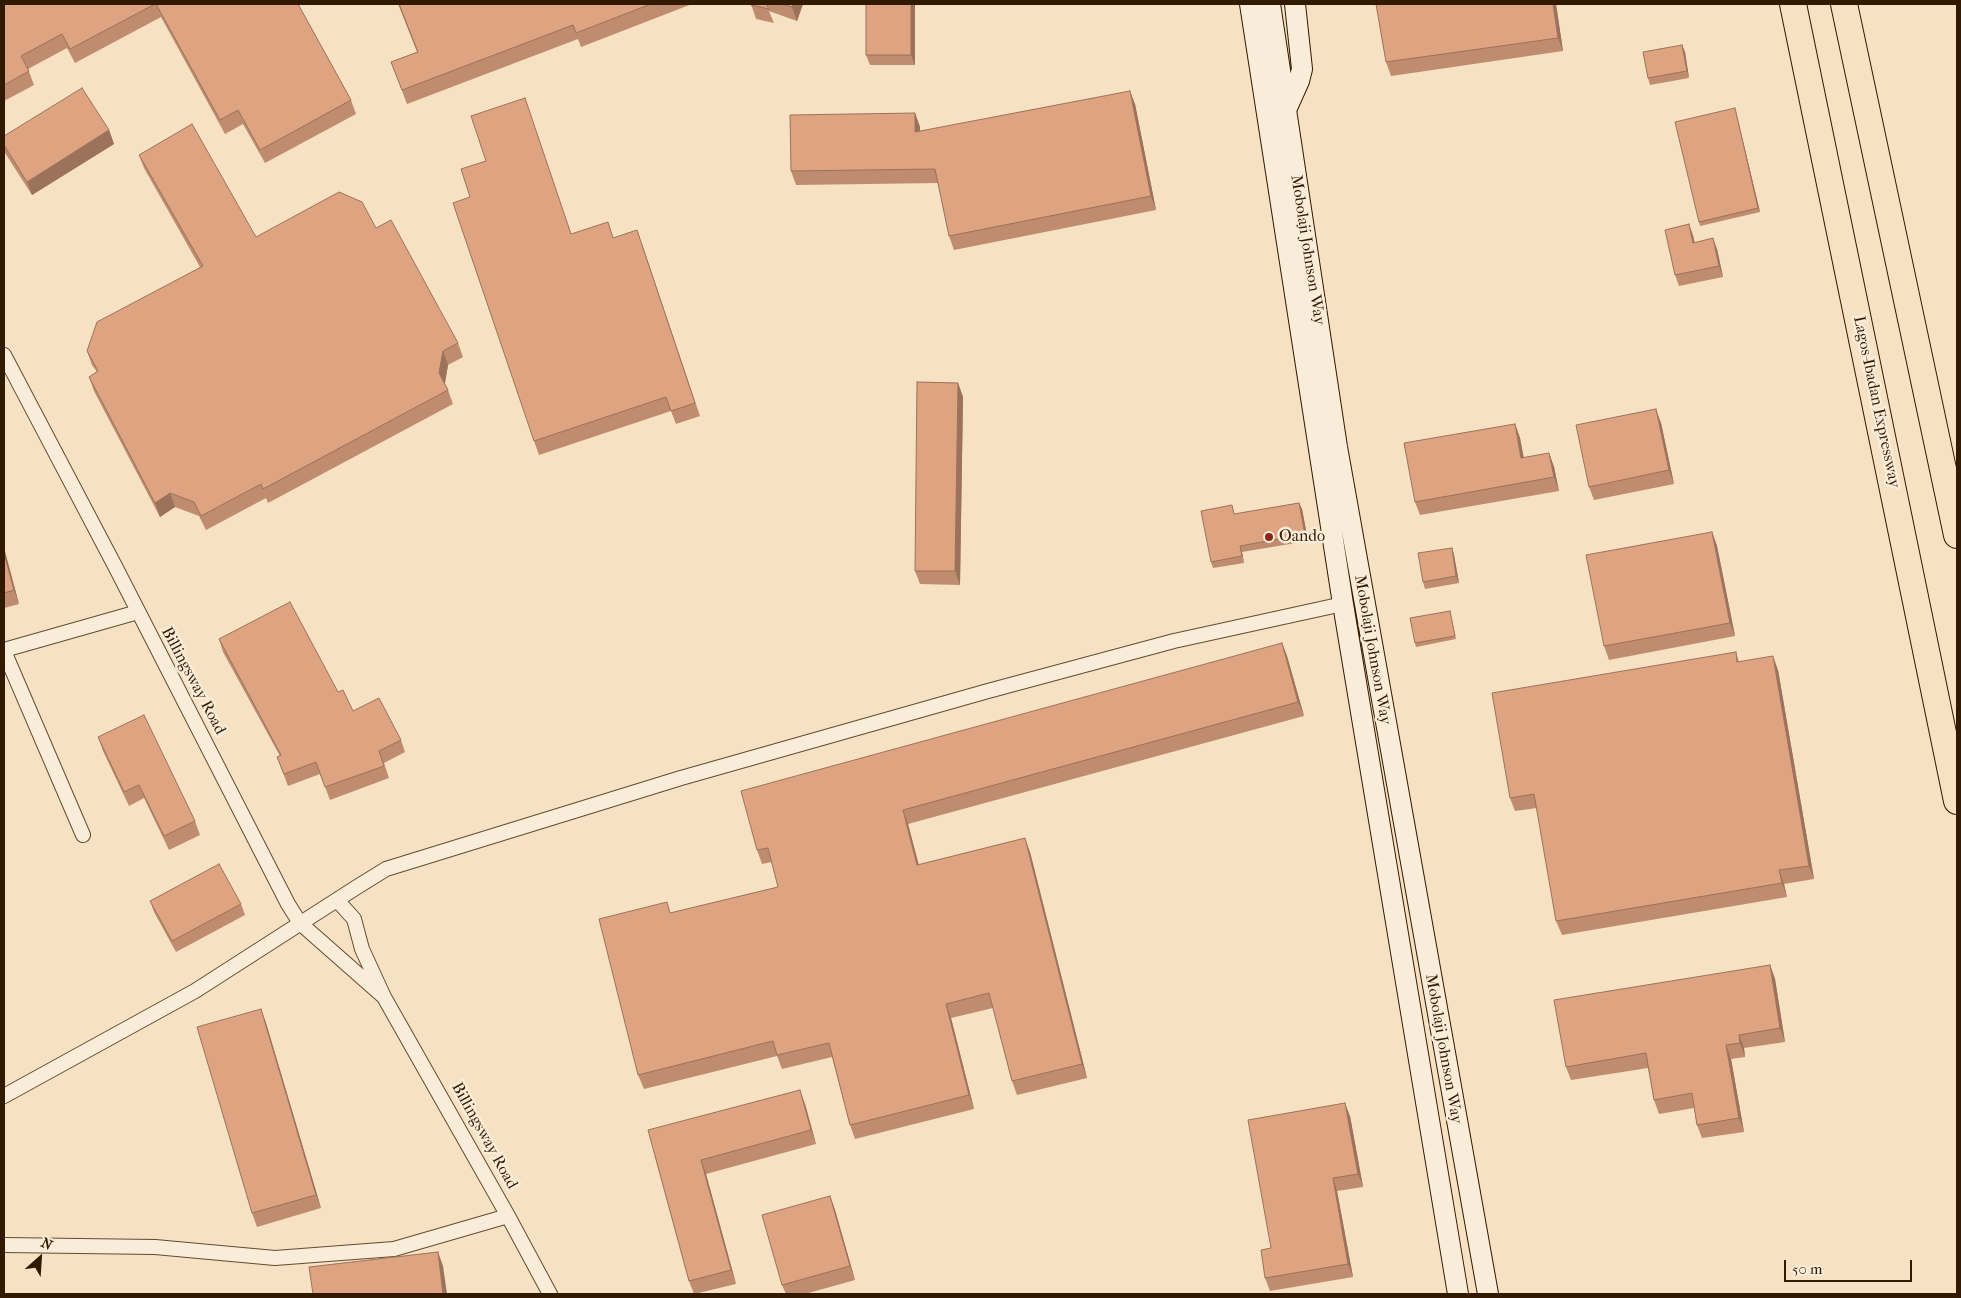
<!DOCTYPE html>
<html>
<head>
<meta charset="utf-8">
<style>
	body { margin:0 }
	#map { position:relative; width:1961px; height:1298px; overflow:hidden; background:#f6e1c3; font-family:"IM FELL French Canon",serif }
	canvas { display:block }
	.frame { position:absolute; inset:0; border:5px solid #311a00; pointer-events:none }
	.north { position:absolute; left:15px; top:1233px; width:50px; height:50px; -webkit-text-stroke:4px #f9ecd8; paint-order:stroke; rotate:26deg; font-size:14px; font-weight:700; line-height:20px; text-align:center; color:#311a00 }
	.north::after { content:''; display:block; margin:auto; width:18px; height:22px; background:#311a00; clip-path:polygon(50% 0,100% 100%,50% 72%,0 100%) }
	.scale { position:absolute; left:1784px; top:1260px; width:128px; height:22px; box-sizing:border-box; border:2px solid #311a00; border-top:0; padding-left:6px; font-size:15px; line-height:18px; white-space:nowrap; color:#311a00; -webkit-text-stroke:4px #f9ecd8; paint-order:stroke }
</style>
</head>
<body>
<div id="map">
<canvas width="1961" height="1298"></canvas>
<div class="frame"></div>
<div class="north">N</div>
<div class="scale">50 m</div>
</div>
<script>
const ctx = document.querySelector('canvas').getContext('2d');
ctx.lineJoin = 'round';
function toPath(rows) {
  const path = new Path2D();
  for (const r of rows) {
    path.moveTo(r[0], r[1]);
    for (let i = 2; i < r.length; i += 2) path.lineTo(r[i], r[i + 1]);
  }
  return path;
}
function stroke(path, color, width, dash) {
  ctx.strokeStyle = color;
  ctx.lineWidth = width;
  ctx.lineCap = dash ? 'butt' : 'round';
  ctx.setLineDash(dash || []);
  ctx.stroke(path);
}
function fillPath(path, color) {
  ctx.fillStyle = color;
  ctx.fill(path, 'evenodd');
}
function write(font, color, halo, rows, align = 'center') {
  ctx.font = font + ' "IM FELL French Canon",serif';
  ctx.lineWidth = 5;
  ctx.setLineDash([]);
  ctx.textBaseline = 'middle';
  ctx.strokeStyle = halo;
  ctx.fillStyle = color;
  for (const [text, x, y, turn = 0] of rows) {
    ctx.save();
    ctx.translate(x, y);
    ctx.rotate((+turn || 0) * Math.PI / 180);
    ctx.textAlign = isNaN(turn) ? turn : align;
    if (halo) ctx.strokeText(text, 0, 0);
    ctx.fillText(text, 0, 0);
    ctx.restore();
  }
}
const street = toPath([
	[4,355,116,568,288,904,300,923,384,997],
	[4,650,138,612],
	[4,651,83,835],
	[337,900,354,919,362,949,384,997,508,1216,550,1294],
	[4,1096,195,991,357,887,386,869,681,778,988,691,1174,641,1343,604],
	[4,1245,155,1247,275,1258,394,1249,508,1216]
]);
const secondary = toPath([
	[1250,4,1343,604,1458,1294],
	[1270,4,1337,447,1488,1294],
	[1286,110,1299,81,1302,69,1295,4]
]);
const highway = toPath([
	[1793,4,1957,801],
	[1844,4,1957,535]
]);
const wall = toPath([
	[4,4,298,4,351,100,356,114,265,163,243,124,225,134,161,17,75,63,67,48,28,69,34,85,4,101],
	[398,4,692,4,581,47,578,39,407,104,391,62,417,52],
	[751,4,803,4,797,21,769,11,774,23,756,19],
	[866,4,915,4,915,65,870,65,866,55],
	[1376,4,1556,4,1563,51,1391,76,1386,62],
	[1682,45,1685,52,1689,78,1650,85,1648,78],
	[1135,104,1156,210,954,250,949,236,938,183,796,185,791,171,915,113,920,127,920,131],
	[1736,112,1760,212,1700,226,1699,222],
	[109,130,114,144,32,195,5,153,4,149,4,136],
	[139,155,256,237,376,228,458,343,463,357,448,365,445,384,448,390,453,404,268,503,266,498,206,530,199,516,175,507,160,517,94,391,89,377,97,372,92,365,87,351,200,267,144,168],
	[1689,224,1694,242,1717,249,1723,277,1679,286,1675,275],
	[571,234,613,238,642,244,700,416,676,424,671,411,539,455,534,441],
	[958,383,963,397,960,585,920,584,915,571],
	[1661,423,1674,484,1594,500,1589,487],
	[1515,424,1520,438,1524,458,1549,453,1554,467,1559,491,1420,515,1415,502],
	[1299,503,1302,509,1308,541,1242,552,1244,563,1213,568,1211,562,1235,514],
	[1712,532,1717,546,1735,636,1609,660,1604,646],
	[4,548,19,604,4,608],
	[1452,548,1454,555,1459,583,1425,589,1423,582],
	[1450,611,1456,639,1416,647,1415,643],
	[219,639,338,692,353,711,401,740,405,752,384,763,389,778,330,800,320,774,288,786,277,757,280,756,223,652],
	[1282,643,1287,656,1304,716,908,824,919,865,1030,852,1087,1078,1017,1095,1012,1081,993,1008,951,1018,974,1109,855,1139,850,1125,832,1057,782,1069,777,1056,644,1089,638,1075,671,913,778,887,772,862,762,864,757,850],
	[1736,652,1739,662,1778,670,1814,879,1784,884,1787,897,1562,935,1556,921,1537,808,1515,811,1510,798],
	[98,737,195,821,200,835,169,850,144,798,129,806,103,751],
	[150,901,241,904,245,915,176,952,154,912],
	[1770,965,1775,979,1785,1042,1744,1048,1745,1057,1731,1059,1744,1132,1702,1138,1697,1125,1694,1108,1659,1114,1654,1100,1648,1068,1571,1080,1566,1067],
	[261,1009,266,1023,321,1208,257,1227,252,1213],
	[805,1104,816,1144,706,1174,736,1284,694,1294,689,1281,648,1130],
	[1350,1116,1363,1187,1337,1191,1353,1277,1270,1291,1265,1278,1271,1248],
	[830,1196,835,1210,855,1280,805,1294,786,1294,782,1285]
]);
const shadedWall = toPath([
	[793,4,803,4,797,21,792,7],
	[911,4,915,4,915,65,911,55],
	[1553,4,1556,4,1563,51,1558,38],
	[1682,45,1685,52,1689,78,1687,71],
	[1130,91,1135,104,1156,210,1151,196],
	[1735,108,1736,112,1760,212,1758,208],
	[915,113,920,127,920,146,915,132],
	[109,130,114,144,32,195,27,182],
	[1689,224,1693,235,1697,253,1693,243],
	[1713,238,1717,249,1723,277,1719,266],
	[443,351,448,365,444,387,439,373],
	[958,383,963,397,960,585,955,571],
	[1656,409,1661,423,1674,484,1669,470],
	[1515,424,1520,438,1526,472,1521,458],
	[1549,453,1554,467,1559,491,1554,477],
	[170,493,175,507,160,517,155,503],
	[1299,503,1302,509,1308,541,1305,534],
	[1712,532,1717,546,1735,636,1730,623],
	[1240,546,1242,552,1244,563,1242,556],
	[4,548,19,604,14,590,4,553],
	[1452,548,1454,555,1459,583,1456,576],
	[1282,643,1287,656,1304,716,1298,702],
	[1773,656,1778,670,1814,879,1809,866],
	[903,810,908,824,922,879,917,865],
	[1025,838,1030,852,1087,1078,1082,1064],
	[1779,870,1784,884,1787,897,1782,883],
	[1770,965,1775,979,1785,1042,1780,1028],
	[946,1004,951,1018,974,1109,969,1095],
	[261,1009,266,1023,321,1208,316,1195],
	[1739,1035,1744,1048,1745,1057,1740,1043],
	[1726,1045,1731,1059,1744,1132,1739,1118],
	[800,1090,805,1104,816,1144,811,1130],
	[1345,1103,1350,1116,1363,1187,1358,1174],
	[701,1160,706,1174,736,1284,731,1270],
	[1333,1178,1337,1191,1353,1277,1348,1264],
	[830,1196,835,1210,855,1280,850,1266],
	[438,1252,443,1266,447,1294,443,1294]
]);
const building = toPath([
	[4,4,155,4,70,49,62,34,21,56,29,71,4,85,4,4],
	[156,4,298,4,351,100,260,150,238,110,220,120,156,4],
	[399,4,651,4,576,33,573,25,402,90,391,62,418,52,399,4],
	[751,4,766,4,769,9,751,5,751,4],
	[782,4,793,4,792,7,782,4],
	[866,4,911,4,911,55,866,55,866,4],
	[1376,4,1553,4,1558,38,1386,62,1376,4],
	[1682,45,1687,71,1648,78,1643,52,1682,45],
	[82,88,109,130,27,182,4,145,4,136,82,88],
	[1130,91,1151,196,949,236,935,169,791,171,790,115,915,113,915,132,1130,91],
	[525,98,571,234,608,222,613,238,637,230,695,403,671,411,666,397,534,441,453,203,470,197,461,169,486,161,471,116,525,98],
	[1735,108,1758,208,1699,222,1675,122,1735,108],
	[192,124,256,237,339,192,362,202,376,228,391,220,458,343,443,351,439,373,448,390,263,489,261,484,201,516,194,502,170,493,155,503,89,377,98,371,87,351,97,322,203,266,139,155,192,124],
	[1689,224,1693,243,1713,238,1719,266,1675,275,1665,230,1689,224],
	[917,382,958,383,955,571,915,571,917,382],
	[1656,409,1669,470,1589,487,1576,425,1656,409],
	[1515,424,1521,458,1549,453,1554,477,1415,502,1404,443,1515,424],
	[1299,503,1305,534,1240,546,1242,556,1211,562,1201,511,1232,505,1234,514,1299,503],
	[1712,532,1730,623,1604,646,1586,555,1712,532],
	[1452,548,1456,576,1423,582,1418,553,1452,548],
	[4,553,14,590,4,593,4,553],
	[290,602,338,692,343,690,353,711,379,698,401,740,379,751,384,766,325,787,316,762,284,774,277,757,281,755,219,639,290,602],
	[1450,611,1455,636,1415,643,1410,618,1450,611],
	[1282,643,1298,702,903,810,917,865,1025,838,1082,1064,1012,1081,989,993,946,1004,969,1095,850,1125,829,1043,777,1055,773,1041,638,1075,599,919,667,902,670,913,778,887,768,848,757,850,741,791,1282,643],
	[1736,652,1737,662,1773,656,1809,866,1779,870,1782,883,1556,921,1534,794,1510,798,1492,693,1736,652],
	[144,715,195,821,164,836,139,785,124,792,98,737,144,715],
	[219,864,241,904,172,941,150,901,219,864],
	[1770,965,1780,1028,1739,1035,1740,1043,1726,1045,1739,1118,1697,1125,1692,1093,1654,1100,1646,1053,1566,1067,1554,1000,1770,965],
	[261,1009,316,1195,252,1213,197,1027,261,1009],
	[800,1090,811,1130,701,1160,731,1270,689,1281,648,1130,800,1090],
	[1345,1103,1358,1174,1333,1178,1348,1264,1265,1278,1261,1250,1271,1248,1248,1120,1345,1103],
	[830,1196,850,1266,782,1285,762,1215,830,1196],
	[438,1252,443,1294,313,1294,309,1267,438,1252]
]);
const markers = [
	[1269,537,5,"#8f2418"]
];
const streetNames = [
	["Mobolaji Johnson Way",1307,250,81],
	["Lagos-Ibadan Expressway",1876,402,78],
	["Mobolaji Johnson Way",1372,650,80],
	["Billingsway Road",193,681,62],
	["Mobolaji Johnson Way",1443,1049,80],
	["Billingsway Road",484,1136,61]
];
const poiNames = [
	["Oando",1279,537]
];
stroke(street, '#624c31', 16);
stroke(secondary, '#311a00', 22);
stroke(highway, '#311a00', 28);
stroke(street, '#f9ecd8', 14);
stroke(secondary, '#f9ecd8', 20);
stroke(highway, '#f6e1c3', 26);
fillPath(wall, '#bf8c6f');
fillPath(shadedWall, '#9b725a');
fillPath(building, '#dea381');
stroke(building, '#9b725a', 1);
for (const [x, y, r, color] of markers) {
  const dot = new Path2D();
  dot.arc(x, y, r, 0, 2 * Math.PI);
  ctx.fillStyle = color;
  ctx.fill(dot);
  stroke(dot, '#f9ecd8', 2);
}
write('16px', '#311a00', '#f9ecd8', streetNames);
write('16px', '#311a00', '#f9ecd8', poiNames, 'left');
</script>
</body>
</html>
